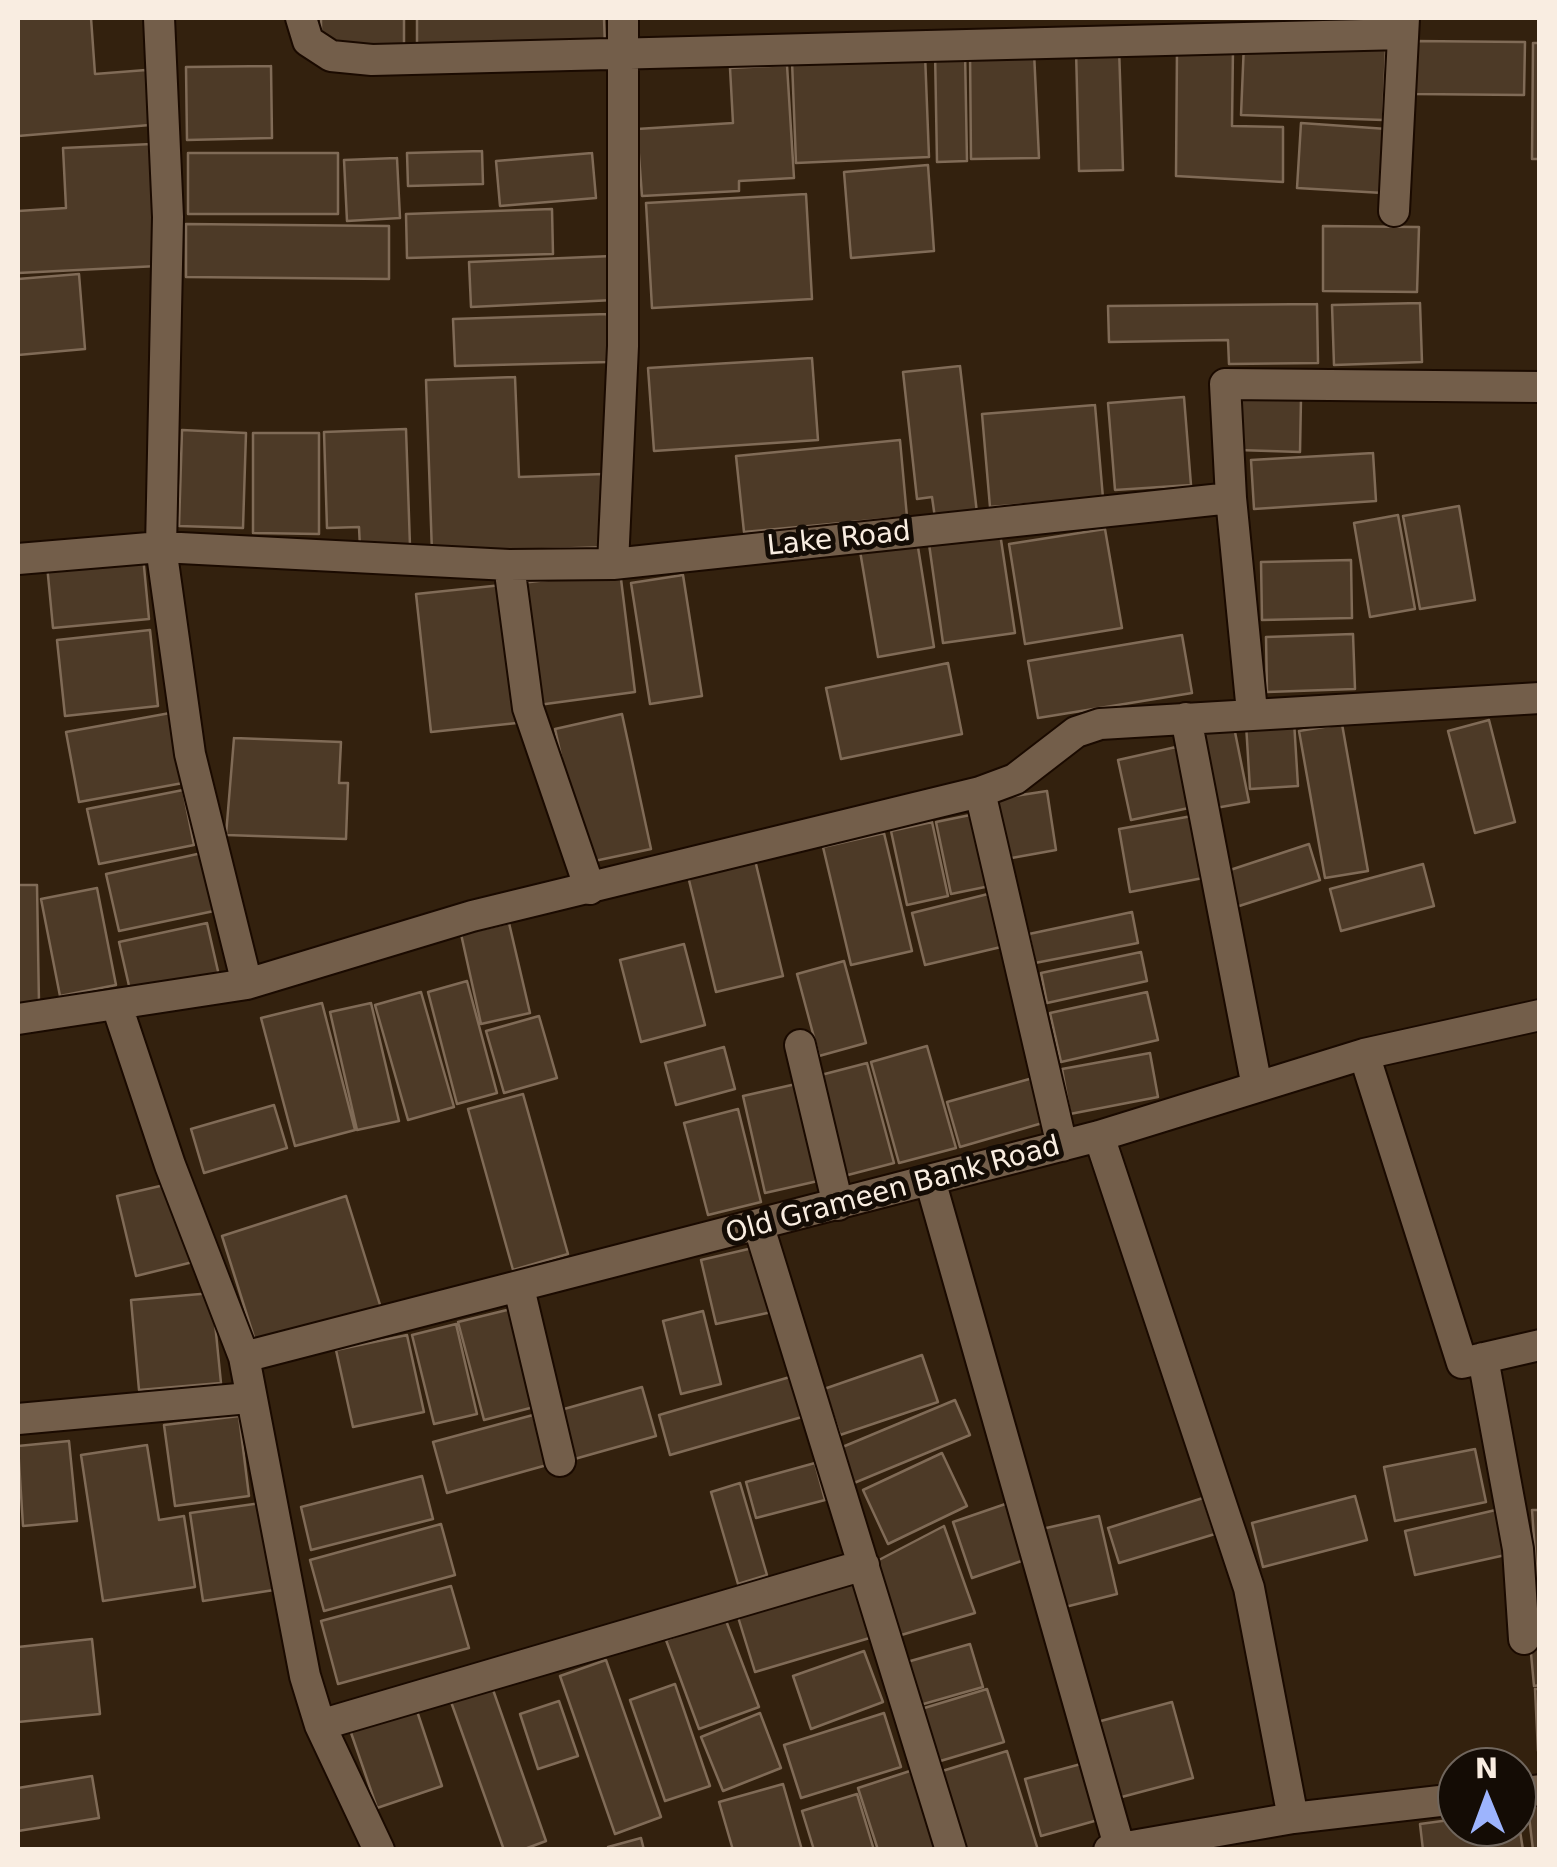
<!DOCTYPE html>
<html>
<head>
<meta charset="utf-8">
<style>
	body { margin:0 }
	#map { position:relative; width:1557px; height:1867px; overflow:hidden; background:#33210e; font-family:"DejaVu Sans",sans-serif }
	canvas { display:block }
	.frame { position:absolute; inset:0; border:20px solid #f9ede1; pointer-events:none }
	.north { position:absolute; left:1437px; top:1747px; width:100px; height:100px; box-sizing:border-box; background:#140c05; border:2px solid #70665d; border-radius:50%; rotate:359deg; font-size:28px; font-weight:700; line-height:40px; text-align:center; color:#f9ede1 }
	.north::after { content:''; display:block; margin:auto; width:35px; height:45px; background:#9db4fd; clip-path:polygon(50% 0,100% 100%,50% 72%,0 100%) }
</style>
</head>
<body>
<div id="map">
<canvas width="1557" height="1867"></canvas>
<div class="frame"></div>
<div class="north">N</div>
</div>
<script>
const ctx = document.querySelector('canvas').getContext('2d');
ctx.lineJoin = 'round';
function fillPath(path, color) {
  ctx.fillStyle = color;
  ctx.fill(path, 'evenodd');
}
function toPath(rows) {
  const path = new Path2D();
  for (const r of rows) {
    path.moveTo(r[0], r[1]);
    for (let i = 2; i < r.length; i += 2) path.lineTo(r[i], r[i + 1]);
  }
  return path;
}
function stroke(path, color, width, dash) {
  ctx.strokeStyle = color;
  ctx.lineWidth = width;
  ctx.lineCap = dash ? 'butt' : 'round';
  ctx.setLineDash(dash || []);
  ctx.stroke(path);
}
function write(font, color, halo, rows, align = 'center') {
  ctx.font = font + ' "DejaVu Sans",sans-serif';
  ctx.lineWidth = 10;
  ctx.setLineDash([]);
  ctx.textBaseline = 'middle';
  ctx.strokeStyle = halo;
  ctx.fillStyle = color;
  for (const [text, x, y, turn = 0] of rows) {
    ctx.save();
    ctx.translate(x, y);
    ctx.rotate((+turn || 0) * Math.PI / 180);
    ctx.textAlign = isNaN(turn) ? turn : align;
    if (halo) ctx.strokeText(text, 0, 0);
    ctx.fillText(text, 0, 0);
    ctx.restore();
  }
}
const building = toPath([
	[18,18,91,18,95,74,146,70,150,125,18,136,18,18],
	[321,18,404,18,404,47,321,47,321,18],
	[417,18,604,18,605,47,417,50,417,18],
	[1413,41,1525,42,1524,95,1413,94,1413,41],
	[1244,43,1386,49,1383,120,1241,115,1244,43],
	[1533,43,1540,43,1540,159,1532,159,1533,43],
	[1119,47,1123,170,1079,171,1076,49,1119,47],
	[1177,48,1233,48,1232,126,1283,127,1283,182,1176,176,1177,48],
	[935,51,965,51,967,161,937,162,935,51],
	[1034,52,1039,158,971,159,970,53,1034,52],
	[925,54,929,157,796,163,792,61,925,54],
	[787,65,794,178,739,181,739,191,642,196,637,129,733,123,730,68,787,65],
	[271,66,272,138,187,140,186,67,271,66],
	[1301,123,1387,129,1383,193,1297,188,1301,123],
	[152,144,158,266,18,273,18,211,66,208,63,148,152,144],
	[482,151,483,184,408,186,407,153,482,151],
	[188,153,338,153,338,214,188,214,188,153],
	[592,153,596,198,500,206,496,161,592,153],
	[397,158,400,218,347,221,344,160,397,158],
	[928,165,934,251,851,258,844,172,928,165],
	[806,194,812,299,652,308,646,203,806,194],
	[552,209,553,254,407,258,406,214,552,209],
	[186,224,389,226,389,279,186,277,186,224],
	[1323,226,1419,227,1417,292,1323,291,1323,226],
	[612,256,614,300,471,307,469,262,612,256],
	[79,274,85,349,18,355,18,279,79,274],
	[1420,303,1422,362,1334,365,1332,305,1420,303],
	[1317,304,1318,363,1229,364,1228,340,1109,342,1108,306,1317,304],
	[607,314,609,362,455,366,453,319,607,314],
	[812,358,818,440,654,451,648,368,812,358],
	[960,366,977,513,935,518,932,497,917,499,903,372,960,366],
	[515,377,519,477,604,474,607,547,432,553,426,380,515,377],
	[1240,396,1301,398,1300,452,1238,450,1240,396],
	[1184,397,1191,485,1115,490,1108,403,1184,397],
	[1095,405,1103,498,990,507,982,414,1095,405],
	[406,429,410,546,360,548,359,527,327,528,324,432,406,429],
	[182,430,246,433,243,528,179,526,182,430],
	[253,433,319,433,319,534,253,533,253,433],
	[900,440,907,517,744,532,736,456,900,440],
	[1373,453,1376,501,1254,509,1251,460,1373,453],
	[1459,506,1475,600,1420,609,1403,516,1459,506],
	[1398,515,1415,609,1370,617,1354,523,1398,515],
	[1105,529,1122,628,1025,644,1009,544,1105,529],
	[1000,533,1015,633,943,643,929,544,1000,533],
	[917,541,934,647,878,657,860,551,917,541],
	[143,556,149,619,53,628,47,565,143,556],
	[1351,560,1352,618,1262,620,1261,562,1351,560],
	[620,571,635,692,538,705,522,583,620,571],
	[683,575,702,696,650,704,631,583,683,575],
	[502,585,517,723,431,732,416,594,502,585],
	[150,630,158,706,65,716,57,640,150,630],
	[1353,634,1355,689,1267,692,1266,637,1353,634],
	[1182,635,1192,693,1038,718,1028,661,1182,635],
	[948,663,962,734,841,759,826,688,948,663],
	[170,713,183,783,79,802,66,732,170,713],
	[622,714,651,849,585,863,555,729,622,714],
	[1489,720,1515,822,1475,833,1448,731,1489,720],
	[1294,721,1298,786,1250,789,1246,724,1294,721],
	[1233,722,1249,802,1210,809,1194,729,1233,722],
	[1342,724,1368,871,1325,878,1299,731,1342,724],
	[234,738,341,742,339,783,348,783,346,839,226,835,234,738],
	[1176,747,1189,808,1131,820,1118,760,1176,747],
	[183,790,194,845,99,864,87,809,183,790],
	[1047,791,1056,850,1006,859,995,799,1047,791],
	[975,814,990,886,951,894,936,822,975,814],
	[1192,816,1203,878,1130,892,1119,829,1192,816],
	[932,822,948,896,907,905,891,831,932,822],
	[884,833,912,951,851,965,823,847,884,833],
	[1309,844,1320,880,1236,907,1224,872,1309,844],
	[202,853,214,911,119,931,106,874,202,853],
	[755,860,783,976,716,992,688,876,755,860],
	[1423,864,1434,906,1341,931,1330,889,1423,864],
	[18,885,37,885,39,1004,18,1004,18,885],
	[97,888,116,985,60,996,41,899,97,888],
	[988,894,1001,947,925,965,912,913,988,894],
	[1132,912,1138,943,1035,963,1029,934,1132,912],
	[207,923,220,980,132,999,119,942,207,923],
	[509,923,530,1013,481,1024,461,934,509,923],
	[684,944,705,1025,641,1042,620,960,684,944],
	[1141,952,1147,981,1047,1003,1041,973,1141,952],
	[844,961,866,1043,819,1056,797,974,844,961],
	[467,981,497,1093,457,1104,428,992,467,981],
	[421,992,454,1107,408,1120,375,1005,421,992],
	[1147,992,1158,1040,1061,1062,1050,1013,1147,992],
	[322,1003,355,1130,295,1146,261,1018,322,1003],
	[371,1003,399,1121,357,1130,330,1012,371,1003],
	[539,1016,557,1078,504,1093,486,1031,539,1016],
	[927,1046,956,1148,899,1163,871,1062,927,1046],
	[724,1047,735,1089,676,1105,665,1063,724,1047],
	[1150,1053,1158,1097,1070,1114,1062,1069,1150,1053],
	[867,1063,894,1163,844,1176,817,1076,867,1063],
	[1033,1078,1046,1122,960,1147,947,1102,1033,1078],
	[796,1084,818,1181,765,1193,743,1096,796,1084],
	[523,1094,568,1254,513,1270,468,1109,523,1094],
	[274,1105,287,1148,204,1173,191,1129,274,1105],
	[738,1109,761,1202,708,1215,684,1123,738,1109],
	[173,1183,193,1262,136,1276,117,1196,173,1183],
	[346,1196,381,1308,257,1347,222,1236,346,1196],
	[757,1247,772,1312,716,1324,701,1260,757,1247],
	[212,1293,221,1383,139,1390,131,1300,212,1293],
	[511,1309,538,1406,484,1420,458,1322,511,1309],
	[703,1311,721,1384,681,1394,663,1321,703,1311],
	[456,1324,477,1414,434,1424,412,1335,456,1324],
	[407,1335,424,1412,353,1427,336,1350,407,1335],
	[922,1355,938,1402,840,1435,824,1389,922,1355],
	[790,1377,802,1417,670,1455,659,1415,790,1377],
	[642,1387,656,1436,571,1460,557,1411,642,1387],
	[955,1400,970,1435,854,1483,840,1448,955,1400],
	[533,1415,547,1465,447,1493,433,1442,533,1415],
	[239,1416,249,1496,175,1506,164,1425,239,1416],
	[69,1441,77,1521,23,1526,18,1446,69,1441],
	[147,1445,159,1520,184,1516,195,1587,103,1601,81,1455,147,1445],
	[1475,1449,1486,1502,1395,1521,1384,1467,1475,1449],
	[942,1453,967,1506,888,1544,863,1490,942,1453],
	[815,1463,825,1500,756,1518,746,1482,815,1463],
	[422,1476,433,1519,311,1550,301,1507,422,1476],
	[740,1483,767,1575,738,1584,711,1492,740,1483],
	[1355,1496,1367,1540,1263,1567,1252,1523,1355,1496],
	[1203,1498,1215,1534,1119,1563,1108,1528,1203,1498],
	[1017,1500,1036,1556,972,1578,953,1522,1017,1500],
	[261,1503,274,1590,203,1601,190,1513,261,1503],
	[1500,1509,1510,1554,1415,1575,1405,1531,1500,1509],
	[1532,1510,1540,1510,1540,1581,1537,1581,1532,1510],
	[1099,1516,1117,1594,1061,1608,1042,1529,1099,1516],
	[441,1524,455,1575,324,1611,310,1560,441,1524],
	[944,1526,975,1613,898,1636,875,1562,944,1526],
	[857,1581,873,1637,755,1672,738,1617,857,1581],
	[451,1586,469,1648,338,1684,321,1621,451,1586],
	[725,1618,759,1707,699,1729,666,1640,725,1618],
	[92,1639,100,1714,18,1722,18,1647,92,1639],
	[1540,1642,1540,1685,1534,1686,1530,1643,1540,1642],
	[970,1644,983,1687,920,1705,907,1662,970,1644],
	[864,1651,883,1702,811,1729,793,1676,864,1651],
	[606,1660,661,1817,615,1834,560,1676,606,1660],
	[491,1684,546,1841,522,1850,504,1850,450,1699,491,1684],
	[675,1684,710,1786,665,1801,630,1700,675,1684],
	[987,1689,1004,1742,937,1762,921,1709,987,1689],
	[1535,1689,1540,1689,1540,1751,1538,1751,1535,1689],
	[559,1701,578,1756,538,1769,520,1714,559,1701],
	[414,1702,442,1786,377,1808,348,1724,414,1702],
	[1172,1702,1193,1778,1118,1798,1097,1722,1172,1702],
	[760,1713,781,1768,723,1791,701,1737,760,1713],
	[884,1713,901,1767,801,1798,784,1745,884,1713],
	[1007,1751,1038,1850,964,1850,939,1772,1007,1751],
	[1081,1764,1098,1820,1041,1836,1025,1779,1081,1764],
	[916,1769,942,1850,878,1850,858,1788,916,1769],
	[92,1776,99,1818,18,1831,18,1788,92,1776],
	[783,1784,802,1850,733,1850,719,1802,783,1784],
	[857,1794,874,1850,814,1850,802,1811,857,1794],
	[1540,1806,1540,1850,1533,1850,1528,1808,1540,1806],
	[1517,1812,1523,1850,1423,1850,1420,1824,1457,1819,1457,1827,1517,1827,1517,1812],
	[641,1838,644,1850,608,1850,608,1847,641,1838]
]);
const minor = toPath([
	[159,18,168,217,161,547,190,754,247,984],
	[301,18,308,41,331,56,372,60,1403,34],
	[1394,211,1404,18],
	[1231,498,1252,712],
	[18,559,161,547,509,565,613,564,1231,498,1225,384,1540,387],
	[613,564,623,346,623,18],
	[509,565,528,708,590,889],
	[1186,718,1257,1087],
	[980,792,1062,1146],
	[117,1006,170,1165,244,1357,305,1676,320,1725,379,1850],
	[18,1019,247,984,472,916,980,792,1015,779,1076,732,1100,724,1540,698],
	[800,1045,838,1205],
	[1364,1054,1462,1363,1540,1345],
	[1099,1136,1249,1588,1293,1818],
	[930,1180,1119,1846],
	[759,1227,951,1850],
	[519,1288,560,1461],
	[244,1357,1099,1136,1364,1054,1540,1015],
	[1483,1358,1518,1549,1524,1639],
	[18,1419,249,1398],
	[320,1725,864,1565],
	[1517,1793,1540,1790],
	[1109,1850,1293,1818,1457,1799]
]);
const streetNames = [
	["Lake Road",839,540,-6],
	["Old Grameen Bank Road",893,1191,-15]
];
fillPath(building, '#4d3a27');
stroke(building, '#806b57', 2.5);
stroke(minor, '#1a0a00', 34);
stroke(minor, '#735e4a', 30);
write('28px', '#f9ede1', '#140c05', streetNames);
</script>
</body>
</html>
